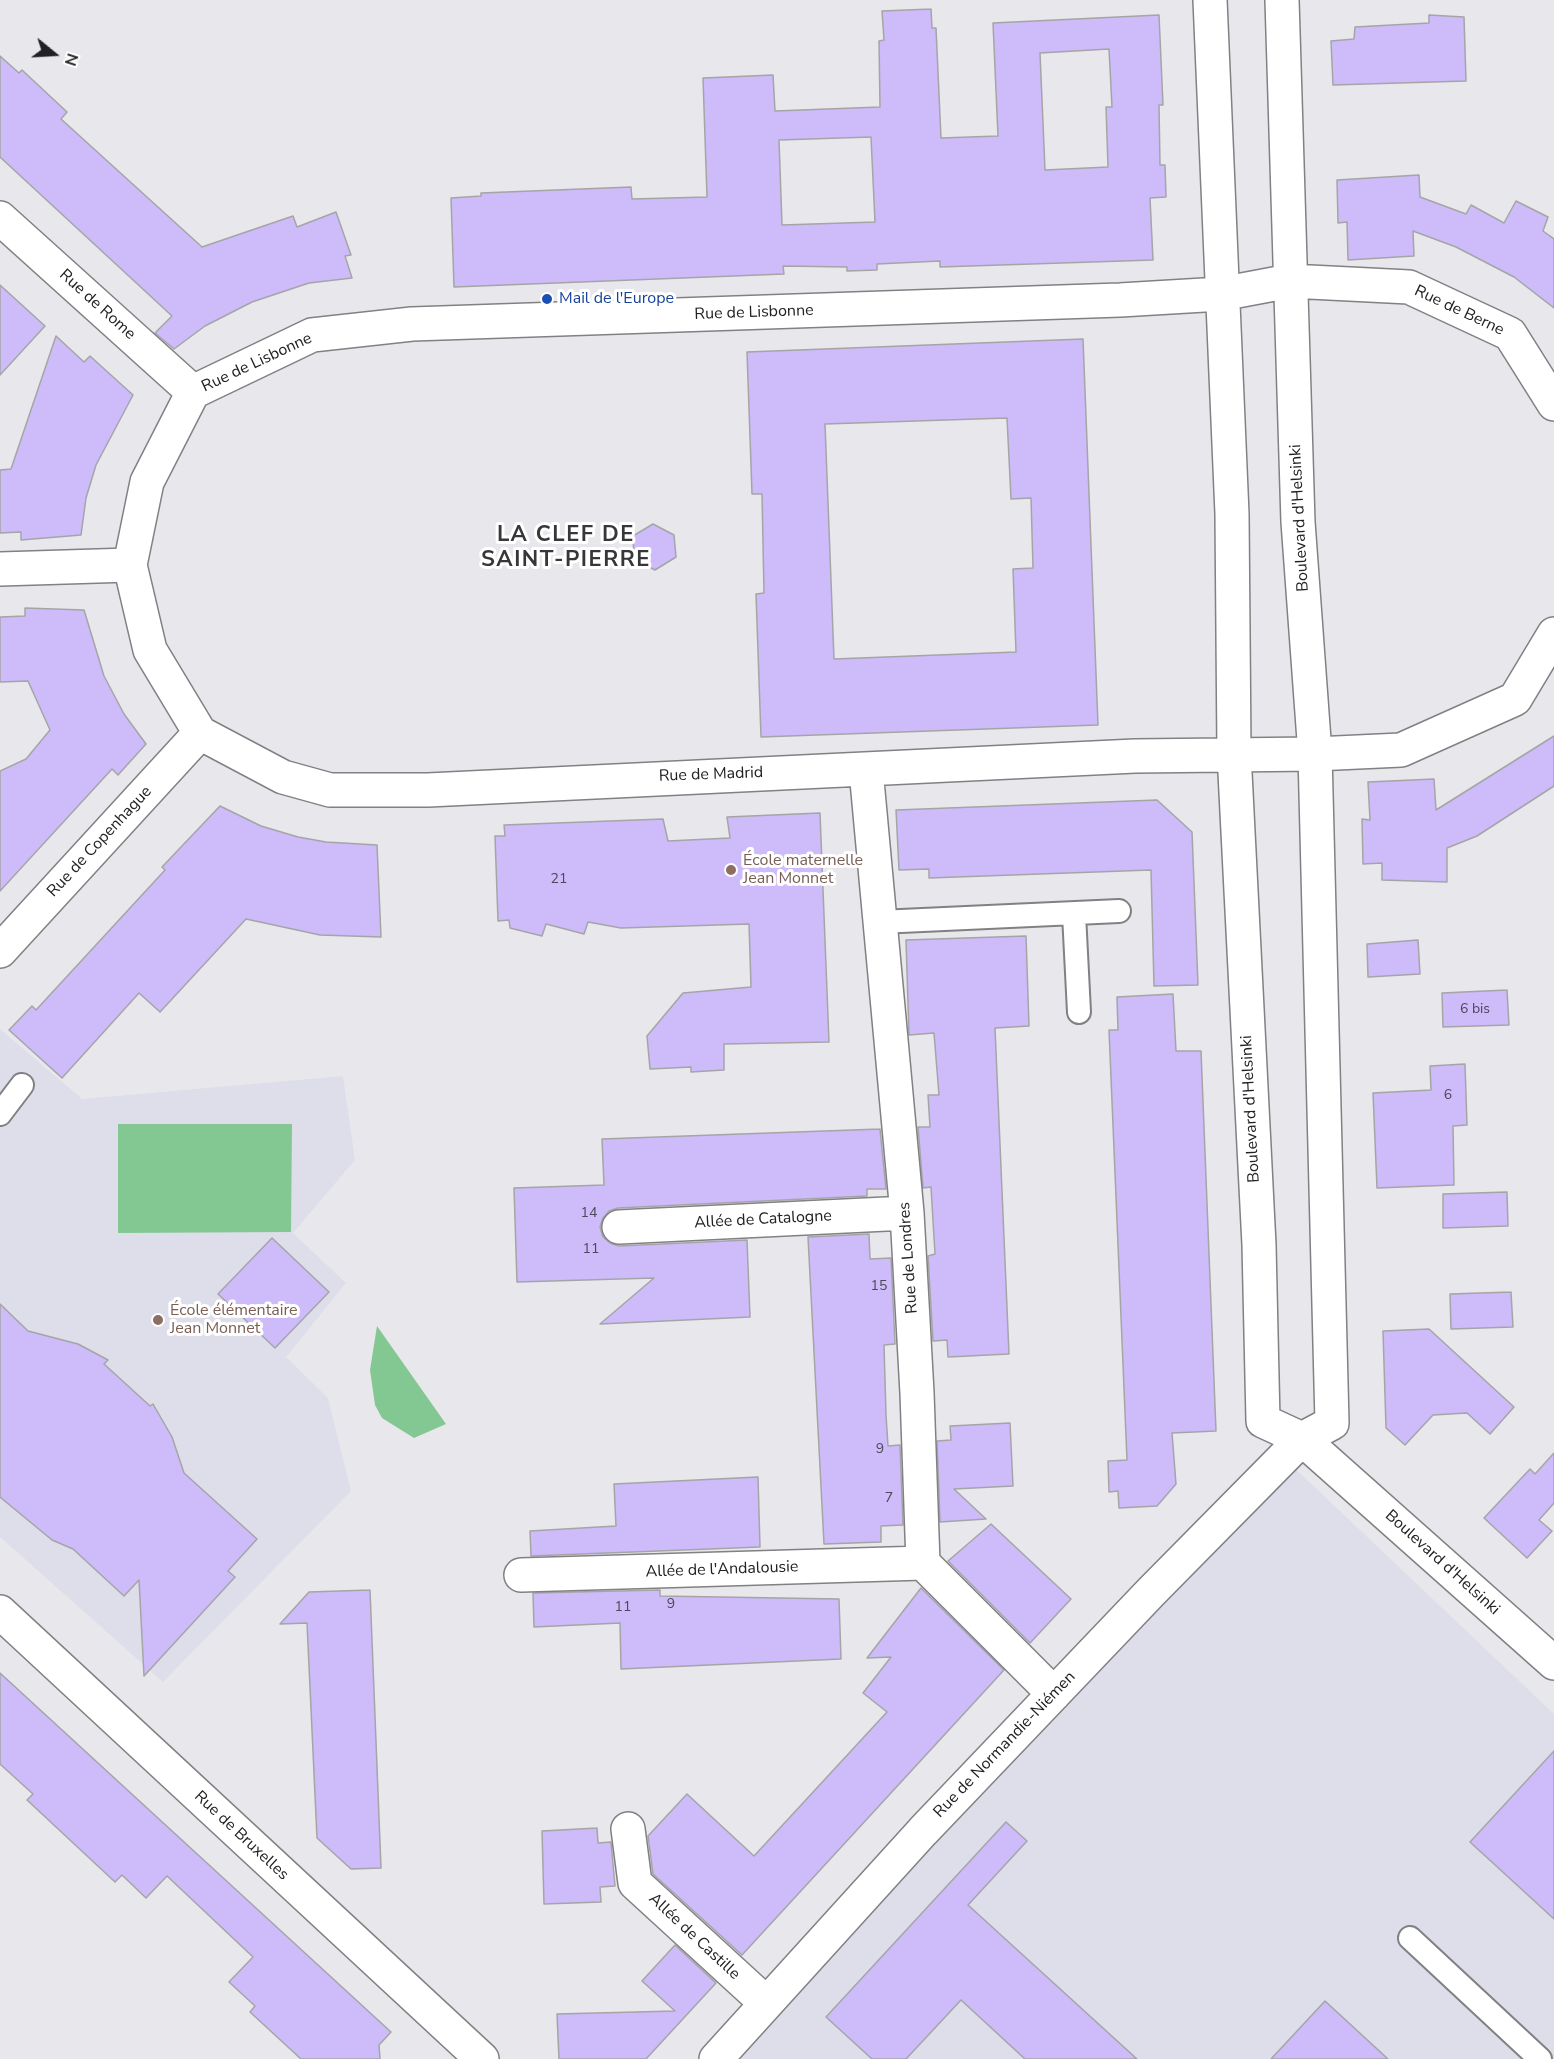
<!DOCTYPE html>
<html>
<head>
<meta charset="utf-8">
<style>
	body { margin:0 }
	#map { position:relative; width:1554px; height:2059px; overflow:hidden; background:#e8e8ec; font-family:"Nunito Sans",sans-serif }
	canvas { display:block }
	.north { position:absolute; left:24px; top:24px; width:60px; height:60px; -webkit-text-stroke:4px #fff; paint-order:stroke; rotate:108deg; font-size:16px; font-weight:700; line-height:24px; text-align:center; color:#202122 }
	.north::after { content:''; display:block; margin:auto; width:21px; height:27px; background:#202122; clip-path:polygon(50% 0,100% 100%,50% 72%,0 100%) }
</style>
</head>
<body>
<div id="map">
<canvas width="1554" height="2059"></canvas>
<div class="north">N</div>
</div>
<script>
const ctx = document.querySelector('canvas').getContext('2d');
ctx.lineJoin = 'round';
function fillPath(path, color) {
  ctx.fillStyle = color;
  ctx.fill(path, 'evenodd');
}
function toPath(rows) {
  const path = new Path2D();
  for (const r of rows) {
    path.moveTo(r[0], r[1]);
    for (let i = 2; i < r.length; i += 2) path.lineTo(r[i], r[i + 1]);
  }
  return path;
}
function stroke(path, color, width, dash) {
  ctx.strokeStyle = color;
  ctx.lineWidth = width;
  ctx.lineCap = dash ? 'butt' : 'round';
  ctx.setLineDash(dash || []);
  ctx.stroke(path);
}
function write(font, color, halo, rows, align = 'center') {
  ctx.font = font + ' "Nunito Sans",sans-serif';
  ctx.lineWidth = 6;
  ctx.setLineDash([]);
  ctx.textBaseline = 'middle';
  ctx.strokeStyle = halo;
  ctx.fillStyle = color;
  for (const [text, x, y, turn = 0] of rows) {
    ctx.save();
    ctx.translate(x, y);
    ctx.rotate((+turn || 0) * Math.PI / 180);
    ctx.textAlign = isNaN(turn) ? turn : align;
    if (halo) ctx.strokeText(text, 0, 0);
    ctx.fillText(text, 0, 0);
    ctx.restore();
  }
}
const built = toPath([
	[0,1029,82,1099,343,1076,355,1160,293,1233,346,1283,286,1357,328,1398,351,1491,163,1682,0,1537],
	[1283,1457,1554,1714,1554,2059,716,2059]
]);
const green = toPath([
	[118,1124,292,1124,291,1232,118,1233],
	[377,1326,446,1424,414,1438,382,1418,375,1405,370,1370]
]);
const building = toPath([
	[931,9,932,28,936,28,941,138,998,136,993,23,1159,15,1163,105,1159,105,1160,165,1165,165,1166,197,1150,198,1153,260,940,267,940,261,877,264,877,270,847,271,847,267,783,266,784,274,454,287,451,198,481,196,481,193,631,187,632,199,707,197,703,78,773,75,775,111,880,107,879,41,884,40,882,11,931,9],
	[1109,49,1112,107,1106,107,1108,167,1045,170,1040,53,1109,49],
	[871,137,875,222,782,225,779,140,871,137],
	[1429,15,1464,17,1466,81,1333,85,1331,41,1354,39,1355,27,1429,23,1429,15],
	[0,56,19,73,22,70,67,112,61,119,202,247,293,216,297,227,336,212,351,255,345,256,352,278,309,283,252,302,205,326,174,349,155,333,172,316,0,157,0,56],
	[1419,175,1420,197,1466,214,1471,205,1504,223,1516,201,1548,217,1543,231,1554,239,1554,308,1514,277,1456,247,1413,231,1414,256,1348,260,1347,222,1338,223,1337,180,1419,175],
	[0,285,45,326,0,375,0,285],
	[56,336,84,362,90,356,133,395,96,465,86,498,81,535,21,540,21,532,0,533,0,470,11,469,56,336],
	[1083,339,1098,725,761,737,756,594,764,593,762,494,752,494,747,352,1083,339],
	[1007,418,1011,499,1031,498,1033,568,1013,569,1016,652,834,659,825,424,1007,418],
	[653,524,674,535,676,557,655,570,634,559,633,536,653,524],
	[25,608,84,610,104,676,124,714,146,744,118,775,112,769,0,891,0,771,26,759,50,730,28,681,0,682,0,617,25,616,25,608],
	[1554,736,1554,786,1477,836,1447,848,1447,882,1382,880,1382,863,1363,864,1362,819,1370,820,1368,782,1434,779,1436,810,1554,736],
	[1157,800,1192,832,1198,985,1154,986,1151,870,929,878,929,869,899,870,896,810,1157,800],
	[220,806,261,826,298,837,326,842,377,845,381,937,320,935,246,919,160,1012,139,993,62,1078,9,1030,32,1006,36,1010,165,870,162,867,220,806],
	[820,813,829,1042,724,1044,724,1070,691,1072,691,1067,650,1069,647,1036,683,993,751,987,749,924,621,928,588,922,584,934,546,924,542,936,510,928,509,920,498,921,495,836,505,836,504,825,663,819,668,841,730,838,727,817,820,813],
	[1026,936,1029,1026,995,1028,1009,1354,948,1357,947,1340,933,1341,928,1256,935,1254,931,1187,923,1188,918,1127,930,1127,928,1095,939,1095,934,1033,909,1035,906,940,1026,936],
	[1418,940,1420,974,1368,977,1367,944,1418,940],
	[1507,990,1509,1025,1443,1027,1442,993,1507,990],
	[1173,994,1176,1051,1201,1051,1216,1431,1172,1433,1176,1484,1157,1506,1119,1508,1118,1491,1109,1492,1108,1461,1127,1460,1109,1030,1118,1030,1117,997,1173,994],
	[1465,1064,1467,1125,1453,1126,1454,1185,1377,1188,1373,1093,1431,1090,1430,1066,1465,1064],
	[880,1129,886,1189,867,1189,867,1196,618,1208,609,1211,603,1218,600,1227,603,1237,610,1243,619,1246,747,1240,750,1317,600,1324,654,1278,517,1282,514,1188,604,1185,602,1139,880,1129],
	[1507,1192,1508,1226,1443,1228,1443,1194,1507,1192],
	[869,1234,870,1259,891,1258,895,1344,884,1345,886,1415,888,1446,900,1445,903,1525,881,1526,881,1542,824,1544,808,1237,869,1234],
	[272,1238,329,1292,275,1348,218,1294,272,1238],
	[1511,1292,1513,1327,1451,1329,1450,1294,1511,1292],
	[0,1304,28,1331,78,1344,108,1360,104,1364,150,1406,153,1404,172,1437,184,1473,257,1539,228,1571,235,1577,144,1676,139,1580,124,1596,73,1549,52,1540,0,1497,0,1304],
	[1429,1329,1514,1407,1490,1434,1467,1413,1433,1415,1405,1445,1386,1428,1383,1331,1429,1329],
	[1010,1423,1013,1486,954,1489,986,1519,940,1522,937,1441,951,1440,950,1426,1010,1423],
	[1554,1453,1554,1503,1539,1520,1552,1531,1527,1558,1484,1518,1530,1469,1535,1474,1554,1453],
	[758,1477,760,1547,531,1556,530,1531,616,1526,614,1484,758,1477],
	[991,1524,1071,1599,1030,1643,948,1561,991,1524],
	[921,1588,1004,1670,742,1955,653,1874,648,1836,687,1794,754,1856,887,1712,863,1693,891,1657,867,1658,921,1588],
	[370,1590,381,1868,351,1869,317,1838,307,1623,280,1624,309,1592,370,1590],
	[660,1590,660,1596,839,1599,841,1659,621,1669,620,1623,534,1627,533,1593,660,1590],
	[0,1673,391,2032,379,2045,380,2059,301,2059,250,2012,255,2006,229,1982,253,1957,167,1876,146,1898,122,1875,115,1882,27,1800,33,1794,0,1764,0,1673],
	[1554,1751,1554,1919,1470,1842,1554,1751],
	[1006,1822,1027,1841,968,1905,1137,2059,1025,2059,961,2000,906,2059,872,2059,826,2017,1006,1822],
	[597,1828,598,1843,611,1842,615,1886,600,1887,601,1902,544,1904,542,1831,597,1828],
	[675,1945,716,1983,646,2059,559,2059,557,2014,675,2011,642,1981,675,1945],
	[1325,2001,1388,2059,1271,2059,1325,2001]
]);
const service = toPath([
	[1074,914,1079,1012],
	[879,922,1119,911],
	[0,1114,22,1085],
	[1410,1938,1540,2059]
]);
const pedestrian = toPath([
	[0,569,130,565]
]);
const minor = toPath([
	[1210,0,1232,514,1234,753,1259,1245,1263,1421,1302,1439,1554,1663],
	[0,218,193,392],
	[193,392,312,335,412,324,1120,300,1221,294,1290,281,1409,287,1510,334,1554,404],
	[193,392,147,482,130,565,150,650,200,733],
	[200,733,283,777,330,790,428,790,1135,756,1315,754,1401,750,1515,699,1554,634],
	[866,770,907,1213,917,1393,923,1563,1054,1694],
	[0,951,200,733],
	[619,1227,907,1213],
	[521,1575,923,1563],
	[0,1612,482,2059],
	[628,1829,635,1883,766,2003],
	[716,2059,923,1831,1151,1592,1302,1439,1332,1423,1315,754,1298,522,1282,0]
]);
const markers = [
	[547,299,6,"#1a4fb4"],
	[731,870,6,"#8d6e63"],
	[158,1320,6,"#8d6e63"]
];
const numberNames = [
	["21",559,880],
	["6 bis",1475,1010],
	["6",1448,1096],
	["14",589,1214],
	["11",591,1250],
	["15",879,1287],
	["9",880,1450],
	["7",889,1499],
	["9",671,1605],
	["11",623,1608]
];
const transitNames = [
	["Mail de l'Europe",559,299]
];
const streetNames = [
	["Rue de Rome",97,305,42],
	["Rue de Berne",1459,311,25],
	["Rue de Lisbonne",754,313,-2],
	["Rue de Lisbonne",257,363,-25],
	["Boulevard d'Helsinki",1300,518,-93],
	["Rue de Madrid",711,775,-2],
	["Rue de Copenhague",100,842,-47],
	["Boulevard d'Helsinki",1251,1109,-93],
	["Allée de Catalogne",763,1220,-3],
	["Rue de Londres",909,1258,-94],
	["Boulevard d'Helsinki",1442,1563,42],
	["Allée de l'Andalousie",722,1570,-2],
	["Rue de Normandie-Niémen",1005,1745,-46],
	["Rue de Bruxelles",241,1836,43],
	["Allée de Castille",694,1937,43]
];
const educationNames = [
	["École maternelle",743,861],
	["Jean Monnet",743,879],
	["École élémentaire",170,1311],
	["Jean Monnet",170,1329]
];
const districtNames = [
	["LA CLEF DE",566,536],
	["SAINT-PIERRE",566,561]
];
fillPath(built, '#dddee9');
fillPath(green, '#83c892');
fillPath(building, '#cdbbfa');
stroke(building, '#a5a5a8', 1.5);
stroke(service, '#818184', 26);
stroke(pedestrian, '#818184', 36);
stroke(minor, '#818184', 36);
stroke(service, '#fff', 22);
stroke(pedestrian, '#fff', 33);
stroke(minor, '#fff', 33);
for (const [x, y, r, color] of markers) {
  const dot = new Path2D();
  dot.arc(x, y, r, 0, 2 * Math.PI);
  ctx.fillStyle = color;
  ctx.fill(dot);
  stroke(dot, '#fff', 2);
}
write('14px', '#4b4858', null, numberNames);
write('16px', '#164399', '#fff', transitNames, 'left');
write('16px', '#202122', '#fff', streetNames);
write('16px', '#785e54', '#fff', educationNames, 'left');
ctx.letterSpacing = '1.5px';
write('bold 22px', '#37373a', '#fff', districtNames);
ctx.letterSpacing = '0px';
</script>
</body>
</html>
